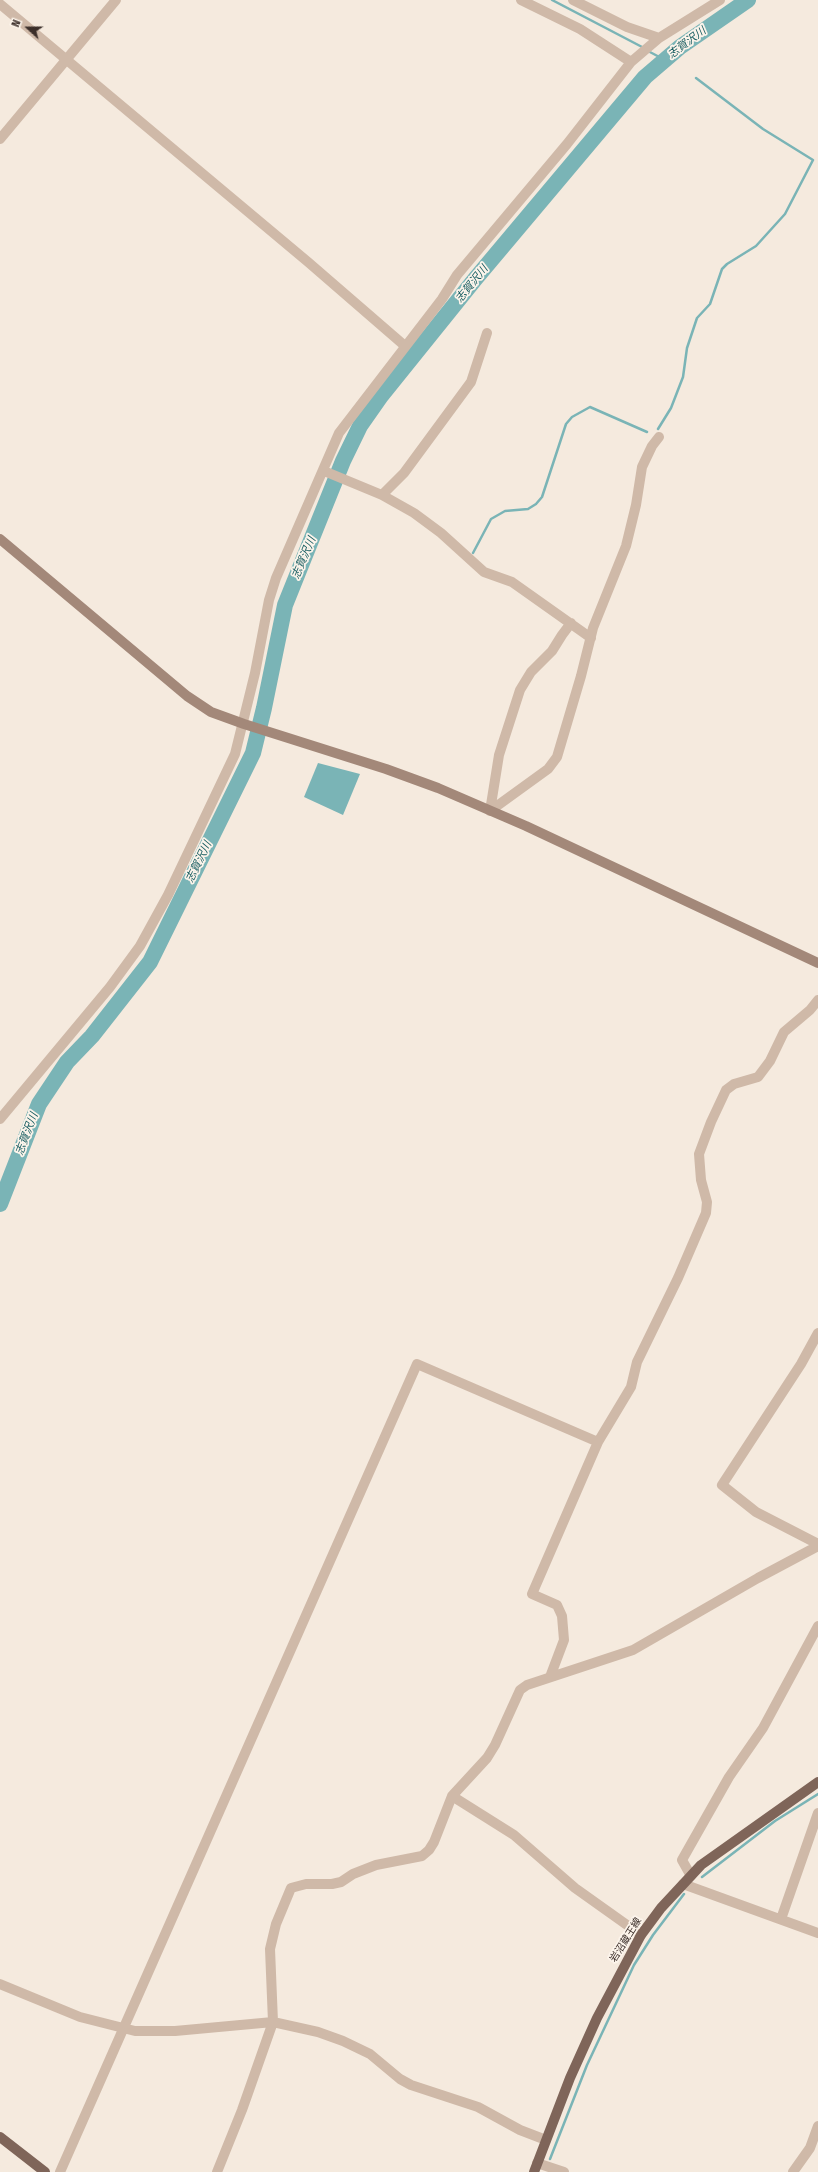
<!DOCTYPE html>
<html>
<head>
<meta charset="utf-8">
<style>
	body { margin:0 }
	#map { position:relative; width:818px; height:2172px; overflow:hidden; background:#f5eade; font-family:"Fira Sans Condensed",sans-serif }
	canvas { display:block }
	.north { position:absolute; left:8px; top:8px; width:40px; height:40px; -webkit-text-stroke:3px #fcf4eb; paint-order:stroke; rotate:291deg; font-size:11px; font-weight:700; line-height:16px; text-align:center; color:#3b2e29 }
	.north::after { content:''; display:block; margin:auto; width:14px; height:18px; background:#3b2e29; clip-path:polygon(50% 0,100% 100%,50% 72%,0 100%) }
</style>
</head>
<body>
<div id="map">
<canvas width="818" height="2172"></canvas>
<div class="north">N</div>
</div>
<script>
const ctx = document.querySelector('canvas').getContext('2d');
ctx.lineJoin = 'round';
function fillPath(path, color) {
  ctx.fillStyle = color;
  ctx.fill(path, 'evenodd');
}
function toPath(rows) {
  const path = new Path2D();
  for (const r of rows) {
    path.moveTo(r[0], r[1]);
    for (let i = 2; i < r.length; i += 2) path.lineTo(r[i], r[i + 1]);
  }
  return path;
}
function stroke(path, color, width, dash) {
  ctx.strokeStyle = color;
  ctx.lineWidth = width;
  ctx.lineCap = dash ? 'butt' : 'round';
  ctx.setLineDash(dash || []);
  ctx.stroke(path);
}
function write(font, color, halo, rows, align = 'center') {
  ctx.font = font + ' "Fira Sans Condensed","Noto Sans JP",sans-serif';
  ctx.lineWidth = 3.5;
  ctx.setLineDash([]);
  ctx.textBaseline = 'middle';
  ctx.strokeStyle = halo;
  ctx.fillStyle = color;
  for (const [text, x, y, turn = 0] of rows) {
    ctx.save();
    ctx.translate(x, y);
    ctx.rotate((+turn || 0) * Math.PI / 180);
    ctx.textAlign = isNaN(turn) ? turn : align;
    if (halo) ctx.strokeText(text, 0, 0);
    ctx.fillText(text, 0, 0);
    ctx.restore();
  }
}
const water = toPath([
	[318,763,360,774,343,815,304,797]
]);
const stream = toPath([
	[552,0,644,48],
	[648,51,665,60],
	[658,429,671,408,683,377,687,348,697,318,710,304,722,269,727,264,756,246,785,214,813,160,763,129,696,78],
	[473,553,491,519,505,511,528,509,536,504,542,497,566,424,572,417,590,407,647,432],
	[702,1877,775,1821,818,1794],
	[550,2159,587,2065,634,1965,653,1935,684,1894]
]);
const river = toPath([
	[0,1204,39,1104,67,1062,92,1036,150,962,253,753,264,708,285,605,343,461,360,426,381,396,476,278,645,77,680,47,748,0]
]);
const street = toPath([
	[521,0,580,29,631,62],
	[573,0,627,27,659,38],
	[0,4,308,262,405,346],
	[0,139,116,0],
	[324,471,382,495,414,513,441,533,484,572,512,582,591,638],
	[382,495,404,473,471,382,487,333],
	[490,811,548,769,557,757,581,676,593,628,626,546,636,505,642,467,652,446,659,437],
	[490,811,499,755,520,690,531,672,552,651,562,635,571,623],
	[0,1119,110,987,140,946,168,895,235,754,255,673,269,600,276,578,339,433,442,299,457,275,567,144,631,62,659,38,720,0],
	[818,1333,801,1364,722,1485,756,1512,818,1544],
	[550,1677,564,1640,562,1616,557,1605,532,1594,598,1442,631,1387,637,1362,678,1278,706,1213,707,1202,701,1180,699,1154,711,1122,726,1090,734,1084,758,1077,770,1061,784,1032,810,1010,818,1000],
	[452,1796,514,1835,575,1888,641,1935],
	[691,1876,682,1860,729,1777,763,1728,818,1626],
	[683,1884,818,1933],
	[781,1919,818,1813],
	[0,1984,80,2017,135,2031,175,2031,273,2022,318,2032,343,2041,370,2054,400,2079,411,2085,478,2107,520,2130,546,2140],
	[537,2163,564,2172],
	[60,2172,417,1364,598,1442],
	[217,2172,242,2110,273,2022,270,1949,276,1924,291,1888,306,1884,332,1884,341,1882,353,1874,376,1865,422,1856,429,1850,434,1842,452,1796,487,1758,495,1745,520,1690,527,1685,633,1650,758,1578,818,1546],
	[793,2172,810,2148,818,2126]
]);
const secondary = toPath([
	[0,539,187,696,211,712,244,724,386,769,438,788,526,826,818,963]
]);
const primary = toPath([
	[0,2137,45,2172],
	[534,2172,570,2078,597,2018,641,1935,661,1908,701,1865,818,1782]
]);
const streetNames = [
	["岩沼蔵王線",626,1940,-58]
];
const waterNames = [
	["志賀沢川",687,43,-37],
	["志賀沢川",472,284,-51],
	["志賀沢川",304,558,-67],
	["志賀沢川",199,862,-64],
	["志賀沢川",27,1134,-69]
];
fillPath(water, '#7ab4b6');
stroke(stream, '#7ab4b6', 2.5);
stroke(river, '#7ab4b6', 16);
stroke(street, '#cfb9a8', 10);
stroke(secondary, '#a38879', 10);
stroke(primary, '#7f6559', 10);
write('10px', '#3b2e29', '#fcf4eb', streetNames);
write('italic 11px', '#195e62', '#fcf4eb', waterNames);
</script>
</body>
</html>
